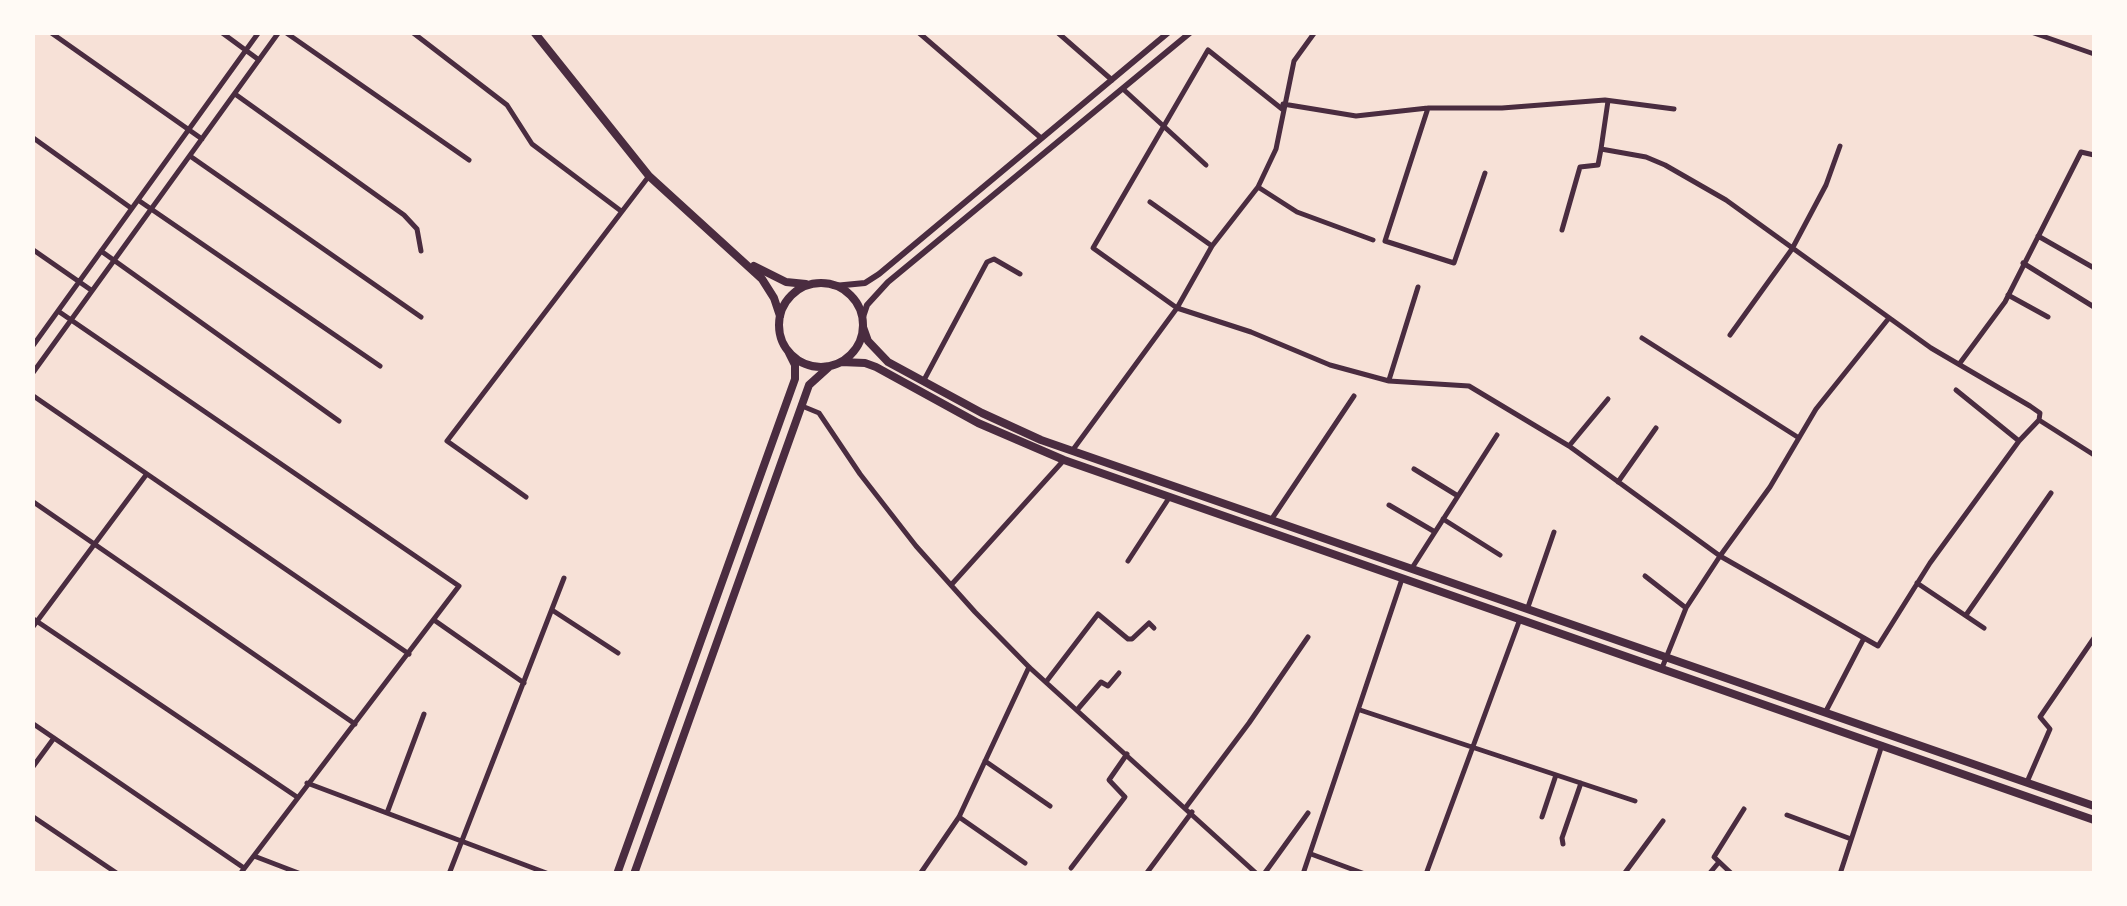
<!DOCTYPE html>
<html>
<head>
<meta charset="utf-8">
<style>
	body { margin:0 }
	#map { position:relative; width:2127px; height:906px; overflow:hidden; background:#f7e1d7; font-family:Mulish,sans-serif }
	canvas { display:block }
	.frame { position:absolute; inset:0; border:35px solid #fffaf5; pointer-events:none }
</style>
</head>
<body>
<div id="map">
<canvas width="2127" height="906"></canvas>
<div class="frame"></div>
</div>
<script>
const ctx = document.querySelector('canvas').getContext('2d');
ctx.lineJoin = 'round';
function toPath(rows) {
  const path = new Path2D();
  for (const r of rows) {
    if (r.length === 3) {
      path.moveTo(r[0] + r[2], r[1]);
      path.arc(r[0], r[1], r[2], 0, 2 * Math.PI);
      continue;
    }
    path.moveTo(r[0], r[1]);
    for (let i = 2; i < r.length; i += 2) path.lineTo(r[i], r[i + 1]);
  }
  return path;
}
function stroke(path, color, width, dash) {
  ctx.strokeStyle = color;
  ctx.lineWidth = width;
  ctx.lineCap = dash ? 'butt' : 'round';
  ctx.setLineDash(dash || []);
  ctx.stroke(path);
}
const minor = toPath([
	[50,32,202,139],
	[221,32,259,60],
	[285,32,469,160],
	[412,32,507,105,532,144,621,211],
	[918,32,1041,138],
	[1057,32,1112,80],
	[2031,32,2094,54],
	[1123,89,1206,165],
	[235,94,404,215,417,229,421,251],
	[1608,101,1601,149,1646,157,1665,165,1726,200,1931,348,2030,406,2040,413,2039,420,2094,455],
	[1283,104,1356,116,1428,108,1502,108,1605,100,1674,109],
	[1428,108,1385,241,1454,263,1485,173],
	[1282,109,1208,50,1093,248,1177,308,1251,332,1330,365,1389,381,1469,386,1569,446,1720,556,1878,646,1930,563,2019,441,2039,420],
	[32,137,131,208],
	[190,156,421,317],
	[1258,187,1297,212,1373,240],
	[138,200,380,366],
	[1150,202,1212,246],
	[1562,230,1580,167,1598,165,1601,149],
	[2038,236,2094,268],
	[32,249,91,290],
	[101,251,339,421],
	[2023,263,2094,307],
	[2008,295,2048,317],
	[58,311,459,586,240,874],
	[1730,335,1792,249,1826,185,1840,146],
	[1642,338,1799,438],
	[32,347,259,32],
	[1960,363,2005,302,2081,152,2094,155],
	[32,374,279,32],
	[924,380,987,262,994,259,1020,274],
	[1389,380,1418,287],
	[1956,390,2019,441],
	[32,395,409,654],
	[802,406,819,413,860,474,916,546,975,612,1029,667,1257,874],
	[1569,446,1608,399],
	[1072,451,1177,308,1212,246,1258,187,1276,149,1294,61,1315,32],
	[1414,469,1458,496],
	[1618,482,1656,428],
	[526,497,447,441,649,176],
	[32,501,355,724],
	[1389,505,1435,532],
	[1443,519,1500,555],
	[1271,520,1354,396],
	[1128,561,1169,498],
	[1412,568,1497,435],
	[1645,576,1686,608],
	[1917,583,1984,628],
	[952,584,1064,460],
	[1528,607,1554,532],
	[552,610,618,653],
	[1966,615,2051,493],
	[32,618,297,797],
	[434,620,524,683],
	[32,628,146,475],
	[1662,668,1686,608,1720,556,1770,487,1816,409,1889,318],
	[1046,682,1098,614,1128,639,1132,639,1149,623,1154,628],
	[1077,710,1101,682,1108,686,1119,673],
	[1360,710,1635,801],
	[1826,711,1864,638],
	[32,723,244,868],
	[985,761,1050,806],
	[32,768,54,738],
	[2027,782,2050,729,2040,717,2094,638],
	[307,783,549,874],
	[1186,807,1249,723,1308,637],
	[387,813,424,714],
	[1787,815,1851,839],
	[32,816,118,874],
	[959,817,1025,863],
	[1542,817,1556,775],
	[1563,844,1562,838,1581,783],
	[1311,854,1365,874],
	[254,856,301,874],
	[1071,868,1125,797,1109,780,1127,754],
	[449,874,564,578],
	[920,874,959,817,1029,667],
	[1146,874,1192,812],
	[1264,874,1308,813],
	[1303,874,1402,579],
	[1426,874,1520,619],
	[1624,874,1663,821],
	[1709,874,1719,862],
	[1732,874,1714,857,1744,809],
	[1840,874,1882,745]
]);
const secondary = toPath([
	[834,286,865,283,879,274,1169,32],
	[862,320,867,305,888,282,1191,32]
]);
const trunk = toPath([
	[534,32,649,176,762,279,774,298,780,316],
	[754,266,786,282,806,284],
	[821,325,42],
	[863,327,868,341,888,362,982,413,1041,440,2094,806],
	[841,362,865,363,876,367,978,423,1064,460,2094,820],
	[617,874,795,379,795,365,789,353],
	[634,874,809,385,830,366]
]);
stroke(minor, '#4a2c40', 5);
stroke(secondary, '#4a2c40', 6);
stroke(trunk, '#4a2c40', 8);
</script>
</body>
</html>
